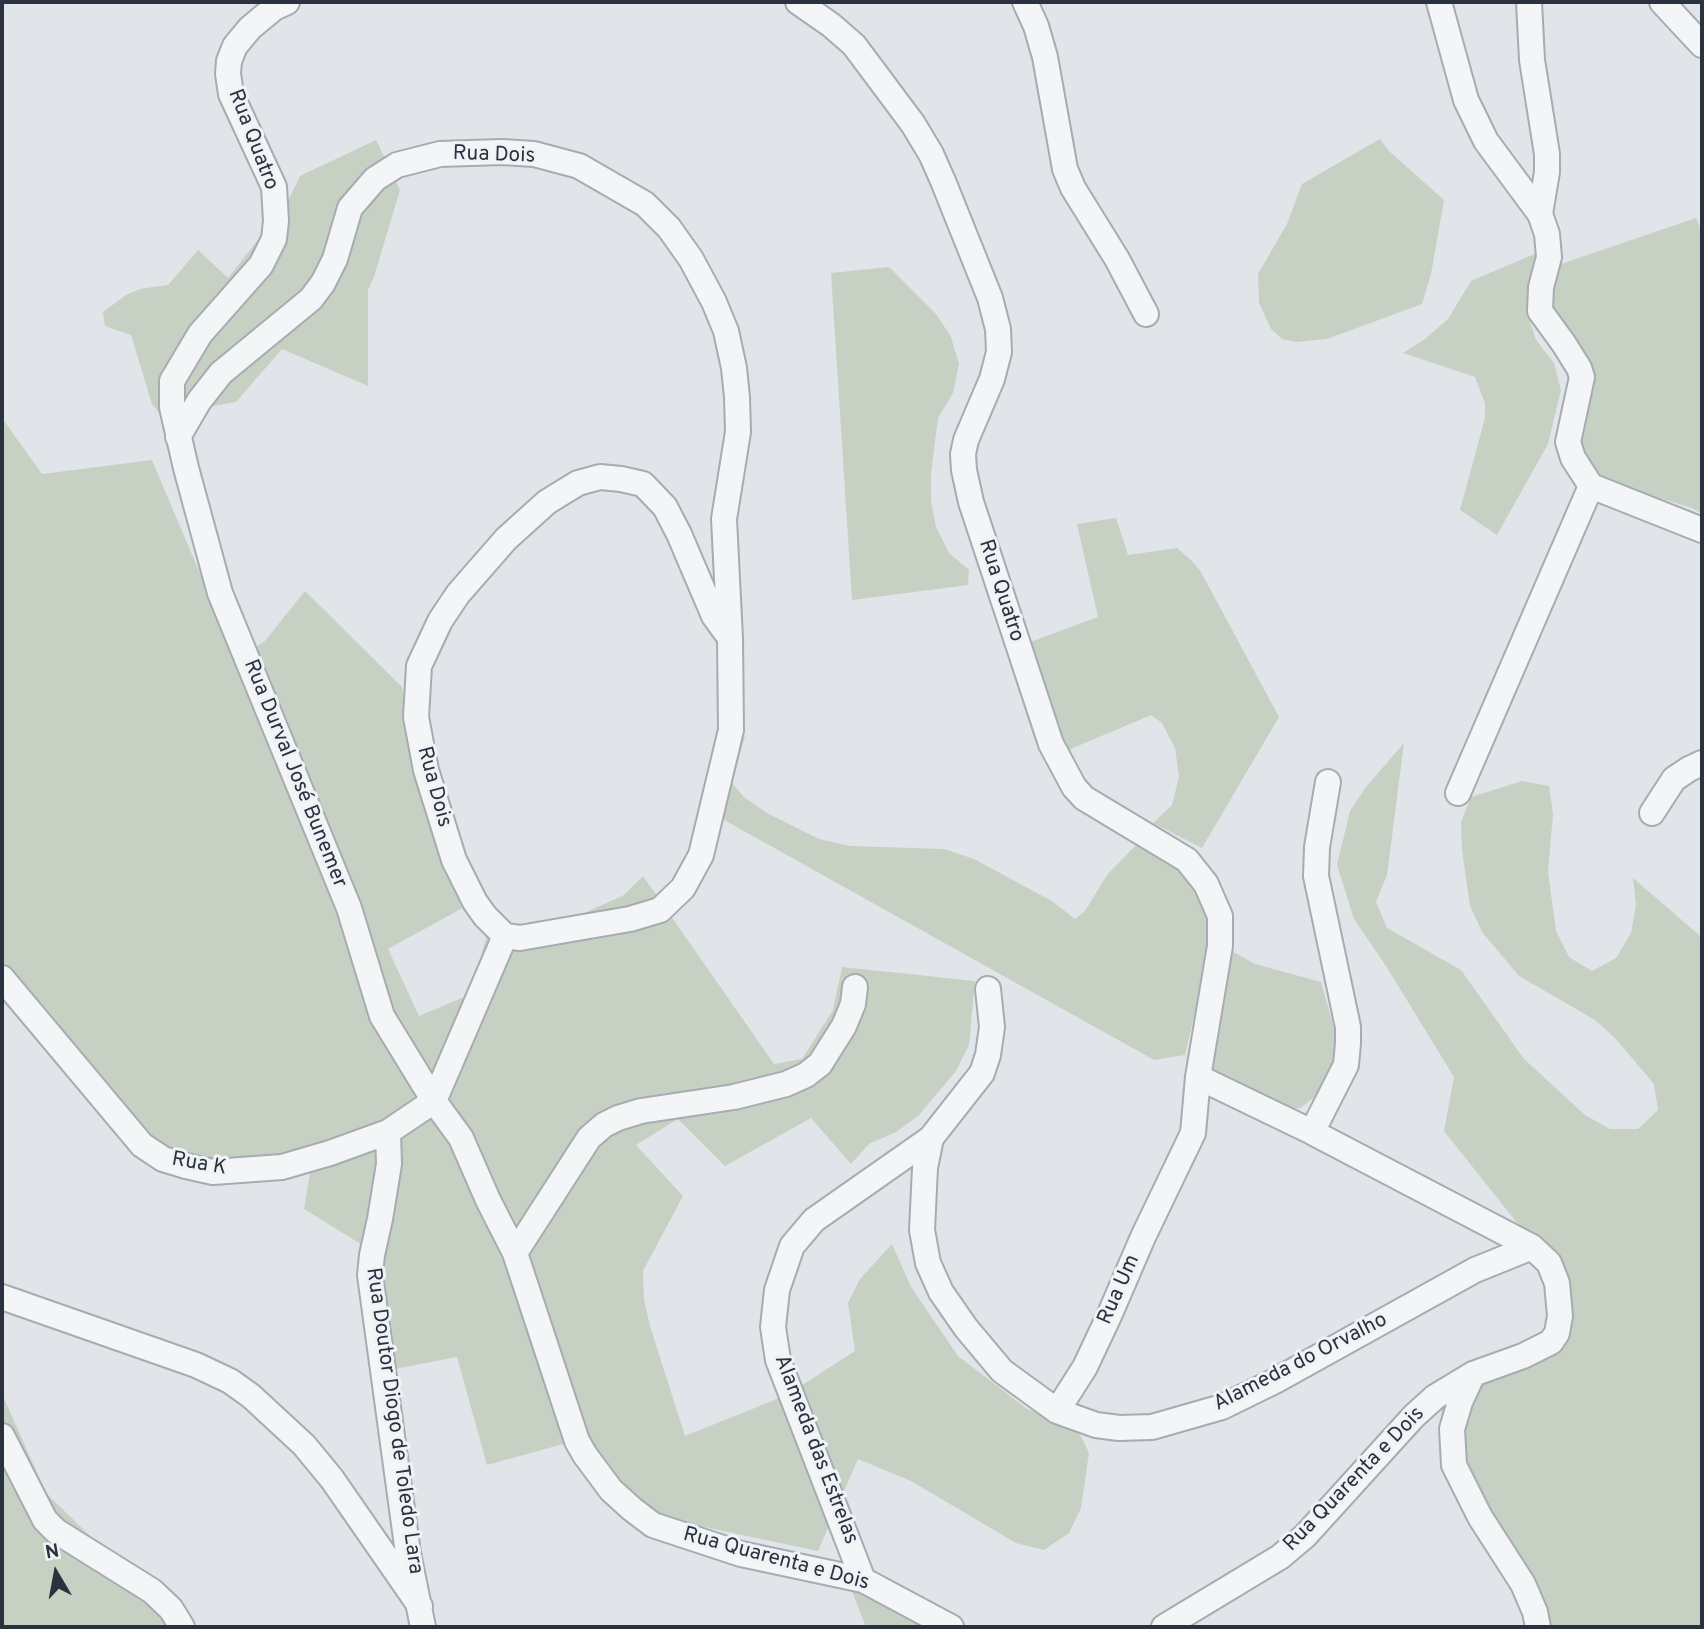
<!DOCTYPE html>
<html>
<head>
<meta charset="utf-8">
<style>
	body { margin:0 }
	#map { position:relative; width:1704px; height:1629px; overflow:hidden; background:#e1e4e8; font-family:Overpass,sans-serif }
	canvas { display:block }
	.frame { position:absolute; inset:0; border:4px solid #2b323f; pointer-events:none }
	.north { position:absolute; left:21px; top:1538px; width:70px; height:70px; -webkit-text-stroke:5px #f0f3f6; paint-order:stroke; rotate:350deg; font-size:19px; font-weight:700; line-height:28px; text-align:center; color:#2b323f }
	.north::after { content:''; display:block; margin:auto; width:24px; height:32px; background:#2b323f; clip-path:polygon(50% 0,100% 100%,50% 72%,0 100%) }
</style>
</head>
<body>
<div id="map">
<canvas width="1704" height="1629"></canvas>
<div class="frame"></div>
<div class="north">N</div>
</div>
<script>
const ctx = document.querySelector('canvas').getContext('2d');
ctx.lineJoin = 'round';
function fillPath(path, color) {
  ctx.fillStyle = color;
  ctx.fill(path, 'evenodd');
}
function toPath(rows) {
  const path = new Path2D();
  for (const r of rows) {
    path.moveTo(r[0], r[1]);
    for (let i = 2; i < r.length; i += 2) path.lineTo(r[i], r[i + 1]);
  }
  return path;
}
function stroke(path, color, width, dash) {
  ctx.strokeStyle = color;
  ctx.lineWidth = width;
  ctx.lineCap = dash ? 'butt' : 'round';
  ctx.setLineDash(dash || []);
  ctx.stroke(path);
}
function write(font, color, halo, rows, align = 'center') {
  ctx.font = font + ' Overpass,sans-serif';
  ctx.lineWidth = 6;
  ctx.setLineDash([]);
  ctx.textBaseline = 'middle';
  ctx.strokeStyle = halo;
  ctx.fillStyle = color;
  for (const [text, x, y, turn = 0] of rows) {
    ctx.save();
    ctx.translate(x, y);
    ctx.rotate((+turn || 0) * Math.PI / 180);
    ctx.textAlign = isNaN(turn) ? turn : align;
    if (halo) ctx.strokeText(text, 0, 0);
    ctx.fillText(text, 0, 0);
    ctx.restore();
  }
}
const green = toPath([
	[1380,139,1389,151,1444,200,1431,274,1422,304,1327,339,1296,342,1282,339,1271,329,1259,303,1258,274,1287,224,1302,184],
	[376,140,400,190,374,277,368,290,368,386,282,349,236,402,161,415,152,404,131,335,105,326,103,312,126,295,140,289,168,285,198,250,228,278,287,203,300,176],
	[1696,218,1702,232,1702,514,1692,508,1607,482,1595,475,1579,451,1576,423,1588,391,1551,305,1561,264],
	[1539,252,1528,298,1527,313,1536,340,1554,363,1561,390,1548,444,1497,535,1460,510,1485,418,1485,403,1475,377,1403,353,1425,339,1448,319,1471,281],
	[889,267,936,314,951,337,959,364,953,393,938,418,931,473,931,501,936,527,949,553,969,570,968,585,852,600,831,273],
	[2,418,42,474,152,460,236,659,264,642,305,591,402,687,418,789,427,821,468,905,388,949,419,1016,469,995,489,929,516,932,571,919,624,895,643,876,774,1064,802,1059,833,1010,842,967,975,981,969,1045,956,1071,918,1116,896,1132,869,1144,851,1164,811,1118,725,1166,678,1119,636,1145,683,1196,643,1271,644,1299,650,1326,685,1436,787,1395,855,1351,848,1303,860,1279,892,1244,911,1287,958,1356,1027,1409,1077,1428,1089,1453,1081,1508,1069,1533,1044,1550,1016,1543,911,1481,858,1459,818,1551,700,1526,644,1510,567,1443,487,1465,457,1357,379,1372,367,1248,304,1209,312,1162,222,1164,134,1149,2,995],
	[1116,518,1128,555,1177,548,1192,561,1201,572,1279,717,1202,848,1153,823,1172,805,1179,777,1175,748,1162,723,1151,715,1073,748,1061,757,1022,645,1098,617,1077,524],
	[720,728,745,736,732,783,744,797,767,813,819,839,850,846,944,849,974,859,1052,901,1075,919,1085,911,1107,875,1139,842,1188,874,1202,897,1206,917,1207,959,1185,1055,1154,1060,699,806],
	[1404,743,1387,875,1376,902,1387,928,1461,970,1524,1059,1585,1115,1610,1129,1638,1129,1658,1110,1654,1084,1616,1039,1595,1020,1519,976,1482,932,1470,906,1462,850,1461,822,1471,797,1522,781,1549,786,1553,814,1548,872,1556,931,1569,957,1592,971,1616,958,1631,933,1636,905,1633,878,1699,935,1702,945,1702,1627,1544,1627,1447,1465,1439,1389,1550,1336,1554,1308,1541,1253,1444,1131,1454,1077,1386,966,1354,919,1337,865,1350,811,1366,787],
	[1223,946,1255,964,1321,982,1341,1053,1323,1091,1300,1108,1285,1110,1202,1066],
	[2,1394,46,1493,163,1607,174,1627,2,1627],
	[851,1589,924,1627,866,1627]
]);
const minor = toPath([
	[287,2,274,8,250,28,235,46,229,61,228,74,231,94,274,187,276,221,274,239,261,265,200,334,172,381,172,407,186,468,220,593,349,908,382,1016,434,1101,461,1138,488,1200,515,1253,577,1441,585,1455,611,1490,632,1509,653,1525,741,1554,863,1580,951,1627],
	[798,2,831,25,854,45,913,124,931,154,943,181,990,298,998,329,999,352,992,379,966,440,963,454,964,470,971,502,1051,744,1074,787,1084,798,1187,860,1206,884,1220,916,1220,946,1198,1077,1193,1133,1143,1237,1109,1316,1085,1367,1057,1411],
	[1025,2,1036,26,1045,57,1065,169,1073,188,1117,259,1146,314],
	[1439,2,1466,100,1486,141,1540,214,1547,234,1549,257,1541,287,1540,311,1564,344,1579,368,1582,377,1568,442,1573,458,1591,486,1702,530],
	[1529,2,1532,60,1547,154,1547,172,1540,214],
	[1662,2,1702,45],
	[178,437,199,401,221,373,311,299,323,283,335,259,350,208,375,179,397,165,440,154,502,152,534,154,579,166,645,204,669,228,691,259,714,302,726,331,734,368,737,397,738,432,724,519,730,638,731,730,701,855,683,888,660,910,630,919,566,930,520,938,505,936,485,916,475,902,454,860,426,770,416,717,419,666,440,621,458,594,506,539,547,502,578,483,600,477,621,479,643,484,665,507,679,534,714,616,730,638],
	[1458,793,1591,486],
	[1652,813,1674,779,1689,769,1702,763],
	[2,978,142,1145,163,1159,186,1166,213,1172,282,1167,330,1153,388,1132,434,1101],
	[988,989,992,1027,988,1055,982,1073,931,1138,925,1168,922,1230,928,1263,941,1292,966,1328,1002,1371,1057,1411,1096,1425,1119,1428,1152,1427,1222,1407,1275,1381,1475,1270,1532,1247,1549,1263,1557,1283,1560,1316,1557,1333,1551,1342,1523,1356,1473,1374,1435,1397,1414,1416,1305,1536,1280,1557,1164,1627],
	[1198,1077,1312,1132,1532,1247],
	[434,1101,505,936],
	[388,1132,389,1164,380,1219,372,1255,370,1275,408,1553,423,1627],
	[1312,1132,1346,1065,1348,1043,1348,1027,1316,876,1317,847,1328,782],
	[515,1253,589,1138,604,1125,618,1118,641,1111,734,1097,786,1084,806,1075,820,1064,844,1026,853,1004,855,987],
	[2,1297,196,1365,230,1381,251,1396,304,1445,332,1479,420,1606],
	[1473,1374,1460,1402,1452,1429,1454,1465,1480,1517,1523,1584,1535,1612,1538,1627],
	[2,1436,45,1520,56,1531,152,1591,171,1609,182,1627],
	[863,1580,778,1360,773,1327,777,1290,792,1246,814,1220,931,1138]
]);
const streetNames = [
	["Rua Quatro",252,140,69],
	["Rua Dois",494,156,2],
	["Rua Quatro",1000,591,72],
	["Rua Durval José Bunemer",294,774,68],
	["Rua Dois",433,787,75],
	["Rua K",199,1165,10],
	["Rua Um",1120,1290,-66],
	["Alameda do Orvalho",1301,1363,-27],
	["Rua Doutor Diogo de Toledo Lara",393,1421,82],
	["Alameda das Estrelas",815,1450,69],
	["Rua Quarenta e Dois",1355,1480,-46],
	["Rua Quarenta e Dois",776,1560,15]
];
fillPath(green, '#c7d1c3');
stroke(minor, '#a7abb2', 28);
stroke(minor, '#f3f5f7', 24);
write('21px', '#2b323f', '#f0f3f6', streetNames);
</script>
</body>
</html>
